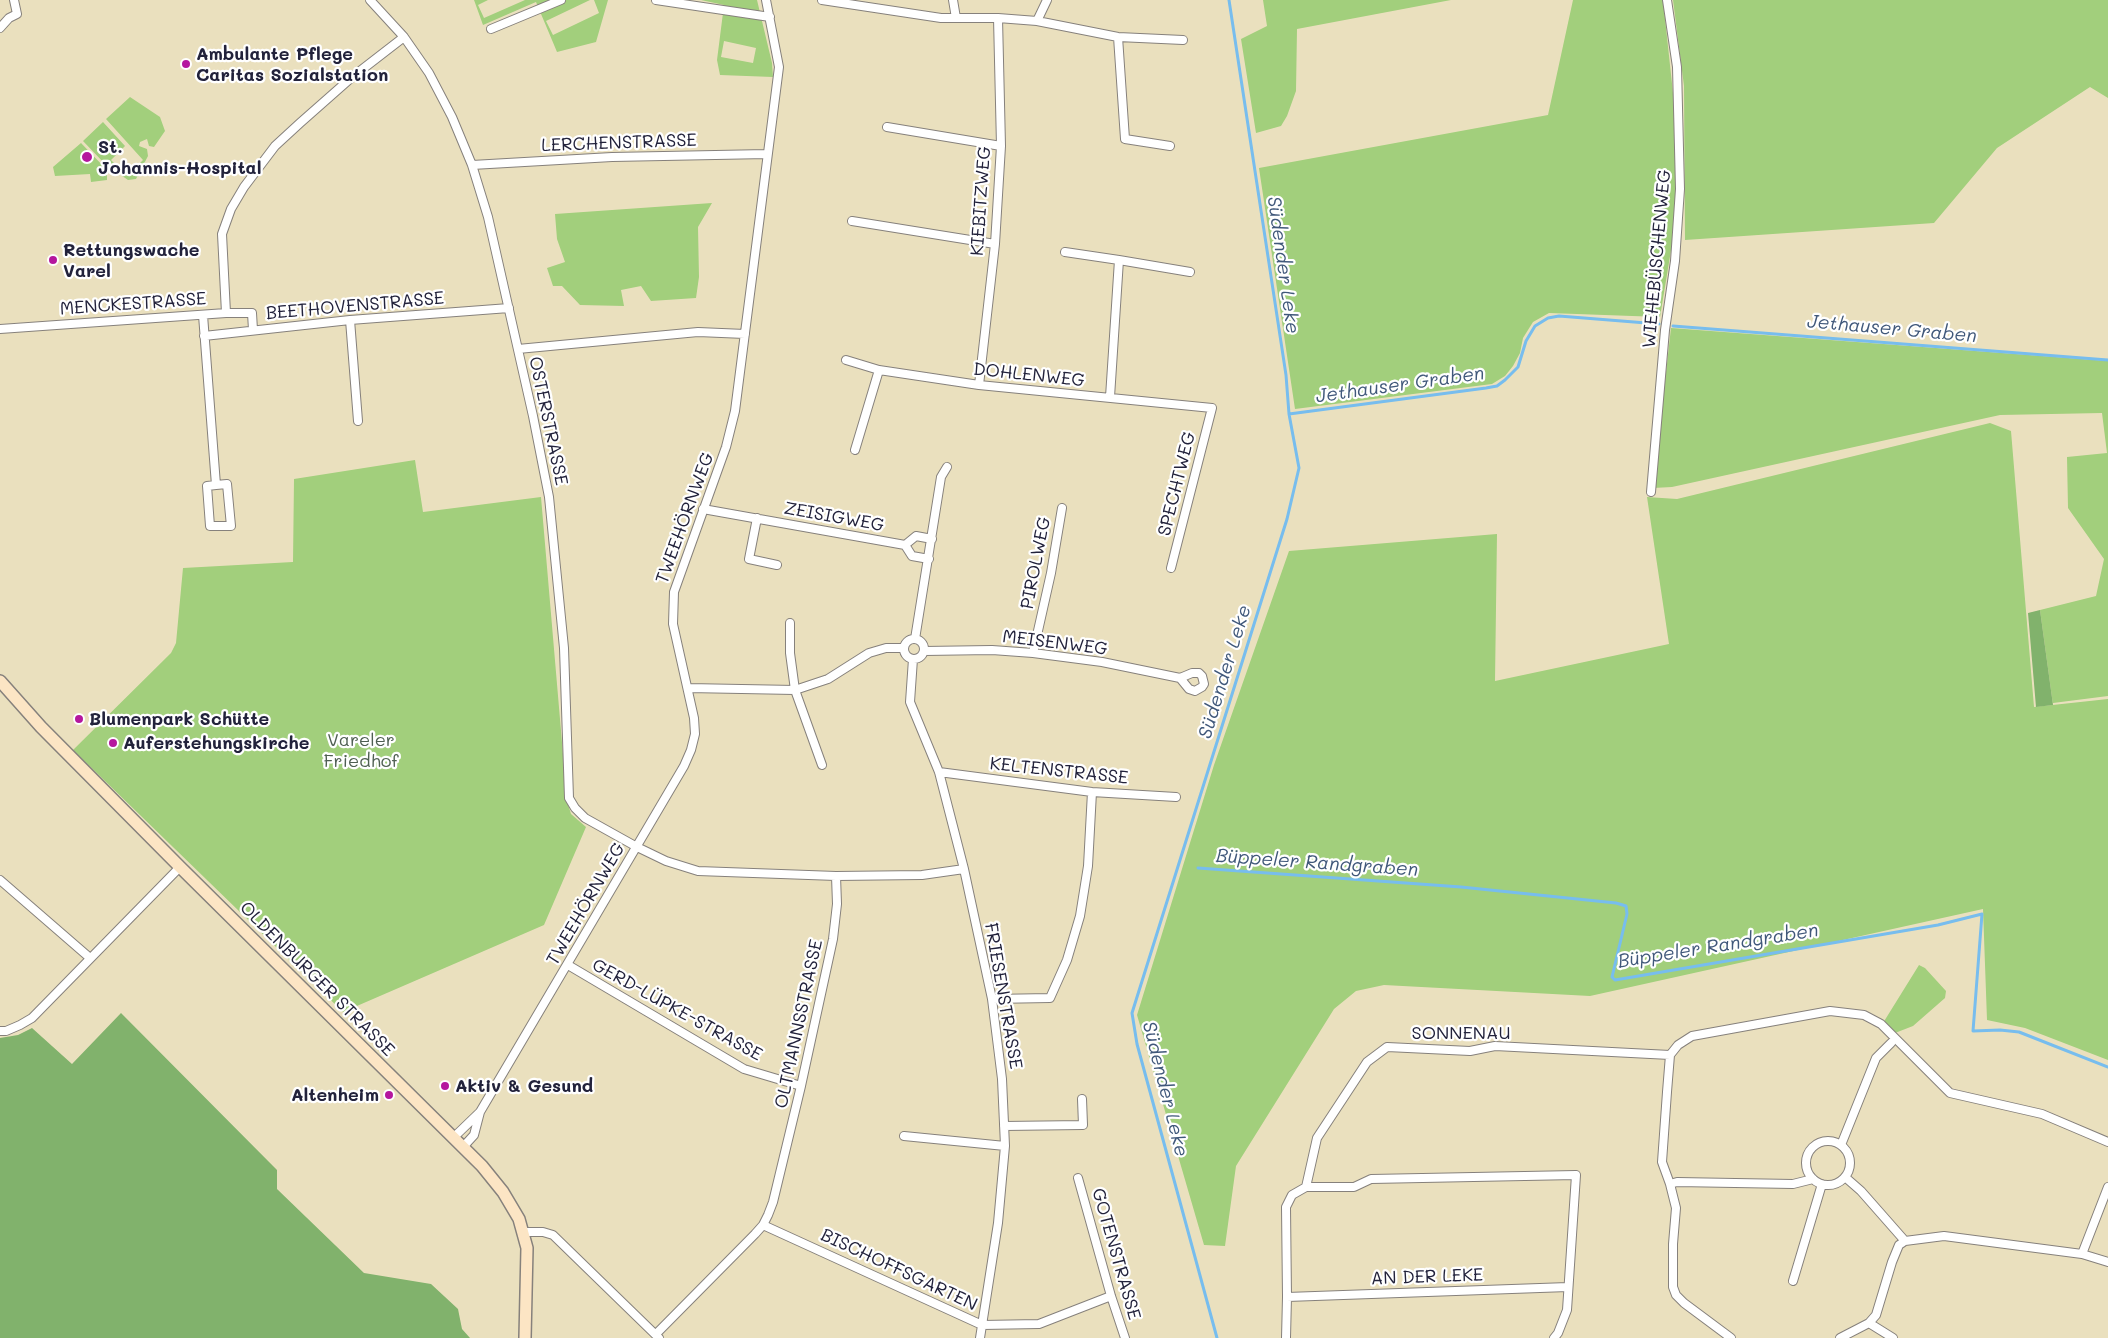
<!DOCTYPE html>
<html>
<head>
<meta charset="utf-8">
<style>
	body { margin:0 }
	canvas { display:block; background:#eae0be }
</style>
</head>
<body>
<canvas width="2108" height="1338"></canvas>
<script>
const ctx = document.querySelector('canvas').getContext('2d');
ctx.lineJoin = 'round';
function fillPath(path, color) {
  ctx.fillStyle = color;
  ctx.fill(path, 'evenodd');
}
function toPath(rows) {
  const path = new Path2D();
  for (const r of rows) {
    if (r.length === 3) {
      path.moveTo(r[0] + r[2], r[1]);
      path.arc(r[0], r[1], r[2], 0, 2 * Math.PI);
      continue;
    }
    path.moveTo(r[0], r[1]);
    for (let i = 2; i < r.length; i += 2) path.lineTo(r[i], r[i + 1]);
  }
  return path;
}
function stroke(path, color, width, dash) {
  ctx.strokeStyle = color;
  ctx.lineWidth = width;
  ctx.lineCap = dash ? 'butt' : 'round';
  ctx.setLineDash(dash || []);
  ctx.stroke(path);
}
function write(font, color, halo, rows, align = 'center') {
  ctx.font = font + ' Mali,sans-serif';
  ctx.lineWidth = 4.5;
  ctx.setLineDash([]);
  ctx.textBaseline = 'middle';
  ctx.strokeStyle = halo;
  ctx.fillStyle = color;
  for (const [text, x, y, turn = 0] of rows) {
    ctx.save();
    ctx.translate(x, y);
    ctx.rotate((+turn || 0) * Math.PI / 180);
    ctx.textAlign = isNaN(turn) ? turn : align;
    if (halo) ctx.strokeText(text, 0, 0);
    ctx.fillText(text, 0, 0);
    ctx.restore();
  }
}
const green = toPath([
	[474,0,488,0,478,5,484,18,525,0,590,0,546,21,553,35,599,13,594,0,608,0,596,42,557,52,536,2,483,25],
	[701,0,757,0,772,63,773,77,720,75,717,60,724,5],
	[724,41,756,48,753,63,721,57],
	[1263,0,1451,0,1297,29,1296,91,1287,116,1281,126,1256,133,1241,39,1267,26],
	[1573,0,1663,0,1676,121,1676,220,1660,317,1549,313,1533,322,1523,338,1520,353,1513,366,1505,376,1492,384,1295,409,1259,168,1548,115],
	[1673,0,2108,0,2108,98,2090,87,1997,148,1934,223,1685,240,1684,86],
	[130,97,160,117,165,131,154,147,149,146,147,139,140,142,139,146,147,149,148,156,136,179,128,180,105,164,83,141,103,122,125,146,111,160,127,176,143,160,106,119],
	[81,143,107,170,107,180,91,182,90,174,55,176,53,167],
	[712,203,698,227,699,277,696,298,651,301,641,286,621,290,624,306,580,305,562,286,553,286,547,268,565,262,557,239,555,214],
	[1671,328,2108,361,2108,696,2053,703,2053,705,2040,610,2096,596,2104,559,2068,508,2067,457,2107,453,2102,413,2000,415,1672,487,1653,488],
	[1990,423,2011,431,2034,707,2108,699,2108,1060,2025,1028,1987,1020,1983,909,1590,996,1384,985,1356,991,1334,1009,1236,1166,1225,1246,1204,1245,1137,1015,1214,765,1289,551,1497,534,1495,681,1669,644,1647,497,1677,499],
	[415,460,423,512,541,497,567,801,571,814,586,827,544,925,343,1012,73,750,171,653,176,643,183,568,293,562,294,479],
	[1919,965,1925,968,1946,991,1945,998,1913,1026,1895,1033,1883,1023]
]);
const forest = toPath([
	[2040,610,2053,705,2036,707,2028,613],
	[121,1013,277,1170,277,1189,364,1273,431,1284,458,1309,462,1329,470,1338,0,1338,0,1038,18,1035,32,1028,72,1064]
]);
const stream = toPath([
	[1673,326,2108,360],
	[1289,414,1486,388,1497,386,1505,380,1518,367,1526,341,1535,326,1548,318,1559,316,1659,324],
	[1198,868,1461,887,1616,903,1626,906,1627,914,1612,977,1615,980,1938,925,1982,914,1973,1031,2000,1030,2019,1032,2108,1067],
	[1217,1338,1137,1044,1132,1013,1287,519,1299,468,1289,414,1286,375,1229,0]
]);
const minor = toPath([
	[370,0,404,37,429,73,452,117,472,165,488,217,533,416,549,497,564,648,569,798,575,808,585,818,637,847,666,861,698,871,836,876,922,875,964,869],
	[656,0,770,17],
	[822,0,941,18,998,18,1037,21,1118,37,1183,40],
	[953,0,956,18],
	[1037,21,1047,0],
	[0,28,9,18,17,14,14,0],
	[491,29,561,0],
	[1118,37,1125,139,1170,146],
	[887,127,1001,146],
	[472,165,612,157,767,154],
	[852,221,995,244],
	[1065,252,1119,260,1110,397],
	[1119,260,1190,272],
	[226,313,222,234,231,209,244,187,275,146,300,123,351,78,404,37],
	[203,315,216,485,207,486,210,526,231,526,227,484,216,485],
	[350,320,358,421],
	[0,329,226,313,252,313,253,330],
	[204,336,350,320,509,308],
	[518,349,698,332,745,334],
	[846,360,879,370,979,385,1212,408,1171,568],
	[979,385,995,244,1001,146,998,18],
	[855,450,879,370],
	[1651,492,1665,330,1675,261,1680,189,1677,67,1667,0],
	[703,509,905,545],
	[757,518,749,559,777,565],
	[905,545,912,556,929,559],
	[905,545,916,536,932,539],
	[790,623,790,653,795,690,822,765],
	[915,639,941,477,947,467],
	[914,649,10],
	[924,651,992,650,1033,653,1102,662,1180,678,1189,689,1195,691,1202,687,1204,684,1202,676,1199,673,1192,673,1180,678],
	[1033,653,1051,573,1062,508],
	[913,659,910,702,939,772,964,869,992,999,1002,1079,1005,1146,998,1223,980,1338],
	[688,688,795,690,828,679,869,653,886,648,904,648],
	[939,772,1092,792,1176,797],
	[0,880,90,958],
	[568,965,744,1069,801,1086],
	[992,999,1050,998,1067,960,1080,916,1088,866,1092,792],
	[0,1031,6,1031,20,1025,32,1018,180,867],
	[1004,1126,1083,1125,1082,1099],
	[904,1136,1005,1146],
	[453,1138,480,1112],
	[1828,1163,22],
	[1841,1145,1876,1058,1891,1043],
	[463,1147,474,1135,480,1112,684,766,691,750,695,734,694,718,673,624,674,592,726,447,735,411,779,67,766,0],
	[1845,1177,1861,1191,1905,1241],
	[1078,1178,1111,1296,1125,1338],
	[1670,1184,1677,1182,1793,1184,1813,1179],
	[763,1225,982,1325,1039,1324,1111,1296],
	[523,1232,543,1232,553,1235,659,1338],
	[2082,1254,2108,1262],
	[1793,1281,1822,1184],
	[1287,1297,1568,1287],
	[1869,1323,1893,1338],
	[656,1334,755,1234,763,1225,768,1215,773,1202,801,1086,833,939,837,904,836,876],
	[1286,1338,1287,1297,1286,1207,1292,1195,1306,1187],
	[1554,1338,1558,1333,1567,1310,1576,1175,1371,1179,1354,1187,1306,1187,1317,1138,1367,1062,1387,1047,1470,1051,1495,1046,1670,1055],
	[1731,1338,1684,1303,1676,1295,1673,1287,1673,1244,1676,1208,1670,1184,1662,1162,1667,1092,1670,1055,1678,1045,1692,1036,1830,1011,1864,1015,1881,1024,1950,1093,2042,1114,2108,1142],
	[1840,1338,1869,1323,1876,1315,1892,1262,1899,1245,1905,1241,1944,1236,2082,1254,2108,1187]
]);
const secondary = toPath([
	[0,681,41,727,180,867,482,1166,503,1192,519,1219,527,1248,525,1338]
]);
const markers = [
	[186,64,5,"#b5179e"],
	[87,157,6,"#b5179e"],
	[53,260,5,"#b5179e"],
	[79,719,5,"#b5179e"],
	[113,743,5,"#b5179e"],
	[445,1086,5,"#b5179e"],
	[389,1095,5,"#b5179e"]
];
const poiNames = [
	["Ambulante Pflege",196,54],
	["Caritas Sozialstation",196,75],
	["St.",98,147],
	["Johannis-Hospital",98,168],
	["Rettungswache",63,250],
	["Varel",63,271],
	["Blumenpark Schütte",89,719],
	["Auferstehungskirche",123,743],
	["Aktiv & Gesund",455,1086],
	["Altenheim",379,1095,"right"]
];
const streetNames = [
	["LERCHENSTRASSE",619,143,-2],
	["KIEBITZWEG",981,201,-86],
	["WIEHEBÜSCHENWEG",1657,259,-85],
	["MENCKESTRASSE",133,304,-4],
	["BEETHOVENSTRASSE",355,306,-5],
	["DOHLENWEG",1029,375,6],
	["OSTERSTRASSE",548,421,78],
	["SPECHTWEG",1177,484,-76],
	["ZEISIGWEG",834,517,10],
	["TWEEHÖRNWEG",685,518,-70],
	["PIROLWEG",1036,563,-79],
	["MEISENWEG",1055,643,7],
	["KELTENSTRASSE",1059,771,6],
	["TWEEHÖRNWEG",586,904,-60],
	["OLDENBURGER STRASSE",317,979,45],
	["FRIESENSTRASSE",1003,996,80],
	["GERD-LÜPKE-STRASSE",677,1010,29],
	["OLTMANNSSTRASSE",799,1024,-78],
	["SONNENAU",1461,1033],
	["GOTENSTRASSE",1116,1254,74],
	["BISCHOFFSGARTEN",899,1270,25],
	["AN DER LEKE",1427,1277,-2]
];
const parkNames = [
	["Vareler",361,740],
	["Friedhof",361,761]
];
const waterNames = [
	["Südender Leke",1283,265,82],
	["Jethauser Graben",1892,329,5],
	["Jethauser Graben",1400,385,-8],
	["Südender Leke",1225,672,-73],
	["Büppeler Randgraben",1317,863,4],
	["Büppeler Randgraben",1718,946,-9],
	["Südender Leke",1165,1089,76]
];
fillPath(green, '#a2cf7c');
fillPath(forest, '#81b26c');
stroke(stream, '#77bdee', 3);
stroke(minor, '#86817c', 10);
stroke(secondary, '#86817c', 14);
stroke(minor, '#fff', 8);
stroke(secondary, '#fce5c4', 11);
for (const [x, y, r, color] of markers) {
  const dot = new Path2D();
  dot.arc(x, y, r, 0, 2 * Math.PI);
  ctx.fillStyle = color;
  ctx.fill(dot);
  stroke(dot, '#fff', 2);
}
write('bold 18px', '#22223b', '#fff', poiNames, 'left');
write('18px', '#22223b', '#fff', streetNames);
write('18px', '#4f5f52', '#fff', parkNames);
write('italic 19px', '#40587a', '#fff', waterNames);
</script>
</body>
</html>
